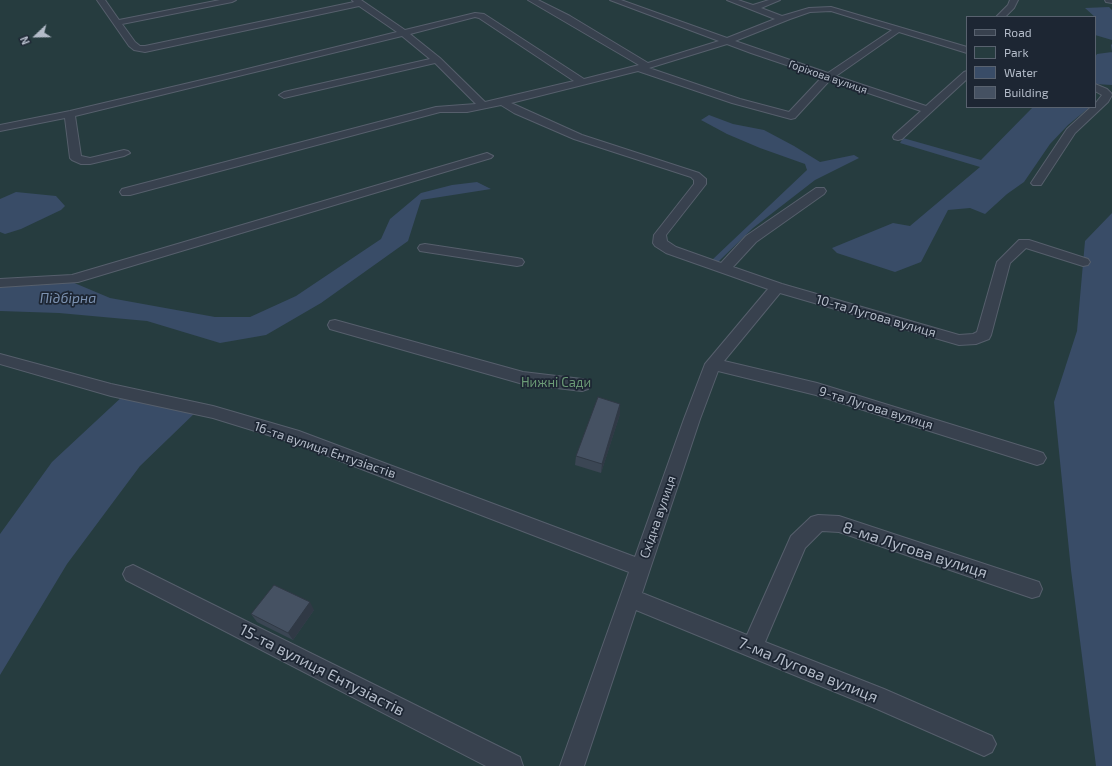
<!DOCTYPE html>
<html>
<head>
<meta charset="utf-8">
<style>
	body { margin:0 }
	#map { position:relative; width:1112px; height:766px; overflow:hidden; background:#242f3e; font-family:"Exo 2",sans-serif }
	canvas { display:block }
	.legend { position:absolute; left:966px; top:16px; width:130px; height:92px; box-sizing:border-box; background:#1d2633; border:1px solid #59626f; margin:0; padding:5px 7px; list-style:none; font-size:12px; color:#b4bcc9 }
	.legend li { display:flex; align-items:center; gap:8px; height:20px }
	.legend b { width:20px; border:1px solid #59626f }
	.north { position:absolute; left:16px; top:16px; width:40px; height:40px; -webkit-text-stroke:3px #1d2633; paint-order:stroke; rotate:248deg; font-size:11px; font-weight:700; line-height:16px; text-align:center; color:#b4bcc9 }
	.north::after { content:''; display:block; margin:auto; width:14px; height:18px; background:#b4bcc9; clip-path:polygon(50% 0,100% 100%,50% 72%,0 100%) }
</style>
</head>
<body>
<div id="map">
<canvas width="1112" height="766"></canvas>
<ul class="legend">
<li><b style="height:5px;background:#38414e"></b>Road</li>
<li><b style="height:11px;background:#263c3f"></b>Park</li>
<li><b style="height:11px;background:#394c67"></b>Water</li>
<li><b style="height:11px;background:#455162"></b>Building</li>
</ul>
<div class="north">N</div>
</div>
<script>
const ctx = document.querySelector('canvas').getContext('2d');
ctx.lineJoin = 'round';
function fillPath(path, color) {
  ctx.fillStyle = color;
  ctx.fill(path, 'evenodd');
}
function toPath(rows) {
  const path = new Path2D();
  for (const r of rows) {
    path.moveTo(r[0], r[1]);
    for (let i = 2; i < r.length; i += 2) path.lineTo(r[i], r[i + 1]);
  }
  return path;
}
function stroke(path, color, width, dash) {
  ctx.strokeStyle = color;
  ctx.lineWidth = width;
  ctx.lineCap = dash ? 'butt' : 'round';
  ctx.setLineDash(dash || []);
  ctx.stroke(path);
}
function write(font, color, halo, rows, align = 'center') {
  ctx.font = font + ' "Exo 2",sans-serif';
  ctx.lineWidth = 3.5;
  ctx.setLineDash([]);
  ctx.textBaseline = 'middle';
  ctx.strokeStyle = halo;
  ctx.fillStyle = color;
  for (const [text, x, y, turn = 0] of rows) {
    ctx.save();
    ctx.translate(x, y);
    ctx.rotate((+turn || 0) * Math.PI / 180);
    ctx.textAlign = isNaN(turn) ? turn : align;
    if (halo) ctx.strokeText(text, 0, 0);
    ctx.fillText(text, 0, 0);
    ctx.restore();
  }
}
const green = toPath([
	[0,0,1112,0,1112,766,0,766],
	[967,17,1095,17,1095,107,967,107]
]);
const water = toPath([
	[1109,7,1112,10,1112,40,1095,35,1095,17,1085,8],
	[1112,44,1112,85,1095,84,1095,57,1097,54,1112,52,1111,45],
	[1033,107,1090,107,1068,125,1050,144,1024,182,1007,194,985,214,970,208,948,210,921,262,895,272,837,253,832,248,893,223,910,226,980,167,900,143,903,138,981,160],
	[709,115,733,124,764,130,794,146,820,162,854,155,859,158,815,180,753,228,718,262,712,260,807,170,805,164,760,148,727,134,701,120],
	[477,182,491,189,421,200,408,241,321,303,266,335,220,343,147,321,59,313,0,311,0,285,72,282,110,298,215,317,250,317,296,296,381,239,390,219,421,193,452,185],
	[16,192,56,196,65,206,61,210,21,229,5,234,0,232,0,199],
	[1112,213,1112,766,1096,766,1071,570,1054,402,1077,331,1085,241],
	[124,395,198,410,140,466,67,564,0,675,0,534,52,462]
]);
const minor = toPath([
	[97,0,105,0,119,20,220,0,236,0,232,2,122,24,135,42,140,46,145,46,354,2,352,0,361,0,405,30,475,13,484,14,584,79,639,65,528,0,538,0,570,16,648,63,719,41,610,0,621,0,727,38,775,19,727,0,738,0,753,5,769,0,780,0,761,8,782,16,809,8,831,7,967,47,967,53,899,32,836,76,926,106,964,72,967,71,967,79,902,139,898,140,894,139,893,137,894,135,921,111,830,80,795,118,791,119,732,103,638,71,511,103,582,135,699,173,706,179,706,184,666,235,667,241,676,247,721,263,746,236,816,188,824,188,826,191,824,194,756,242,733,267,782,284,959,335,973,334,977,332,997,262,1019,240,1029,240,1088,259,1090,262,1088,265,1083,266,1026,248,1010,263,991,335,989,339,976,344,959,345,780,293,724,361,817,383,1037,451,1043,453,1046,458,1043,463,1037,465,816,395,718,371,700,419,642,593,747,635,791,536,811,517,818,515,839,516,1039,582,1042,589,1039,596,1032,598,839,532,822,531,805,548,765,642,884,689,992,736,996,744,992,752,984,756,877,709,636,610,584,766,560,766,629,572,294,443,213,418,111,396,0,364,0,354,111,384,213,406,299,431,635,557,684,419,705,364,768,289,666,253,655,246,653,243,654,235,694,184,694,180,691,177,574,139,514,113,501,105,467,112,440,112,130,195,122,195,120,192,122,189,436,107,476,104,435,63,284,98,279,95,284,92,430,59,402,36,75,116,81,156,90,158,124,150,128,151,130,153,124,156,90,164,81,164,72,160,70,158,65,118,0,131,0,125,70,111,223,75,397,32,359,6,145,52,134,50,129,46,97,0],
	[831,11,892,30,828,73,735,41,790,19,810,12,831,11],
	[475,17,479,18,574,81,485,102,440,58,410,34,475,17],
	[727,44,751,53,822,77,789,112,740,99,649,68,727,44],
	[1010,0,1018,0,1014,8,1005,17,996,17,1008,5,1010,0],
	[1105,0,1112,0,1112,3,1106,2,1105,0],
	[1095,84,1107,89,1111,93,1112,95,1108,102,1075,133,1041,185,1033,185,1031,183,1067,129,1091,107,1095,107,1095,104,1102,95,1095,91,1095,84],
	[487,153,493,156,491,158,78,282,0,287,0,279,72,275,487,153],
	[425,244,517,258,522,259,524,262,522,265,517,266,420,251,418,248,420,245,425,244],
	[335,320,523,372,582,379,588,381,590,385,588,389,582,391,523,384,330,329,328,325,330,321,335,320],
	[133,565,520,757,523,766,486,766,126,580,123,574,126,568,133,565]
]);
const wall = toPath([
	[620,414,601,473,575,465,576,456],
	[314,610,293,640,257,622,251,614]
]);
const shadedWall = toPath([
	[620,404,620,414,601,473,602,464],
	[310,602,314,610,293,640,288,633]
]);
const building = toPath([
	[598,397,620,404,602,464,576,456,598,397],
	[274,585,310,602,288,633,251,614,274,585]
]);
const farStreetnames = [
	["Горіхова вулиця",828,77,19]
];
const streetNames = [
	["10-та Лугова вулиця",876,316,16],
	["9-та Лугова вулиця",876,408,17],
	["16-та вулиця Ентузіастів",325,450,19],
	["Східна вулиця",658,517,-71]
];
const parkNames = [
	["Нижні Сади",556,383]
];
const waterNames = [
	["Підбірна",68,298]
];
const nearStreetnames = [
	["8-ма Лугова вулиця",915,550,18],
	["15-та вулиця Ентузіастів",322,670,27],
	["7-ма Лугова вулиця",808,670,22]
];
fillPath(green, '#263c3f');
fillPath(water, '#394c67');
stroke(minor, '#565f6c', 2);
fillPath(minor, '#38414e');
fillPath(wall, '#3b4654');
fillPath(shadedWall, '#303945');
fillPath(building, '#455162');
stroke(building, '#303945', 1);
write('11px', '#b4bcc9', '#1d2633', farStreetnames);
write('13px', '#b4bcc9', '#1d2633', streetNames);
write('13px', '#6b9a76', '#1d2633', parkNames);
write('italic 14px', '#7c92b1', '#1d2633', waterNames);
write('16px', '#b4bcc9', '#1d2633', nearStreetnames);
</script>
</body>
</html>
